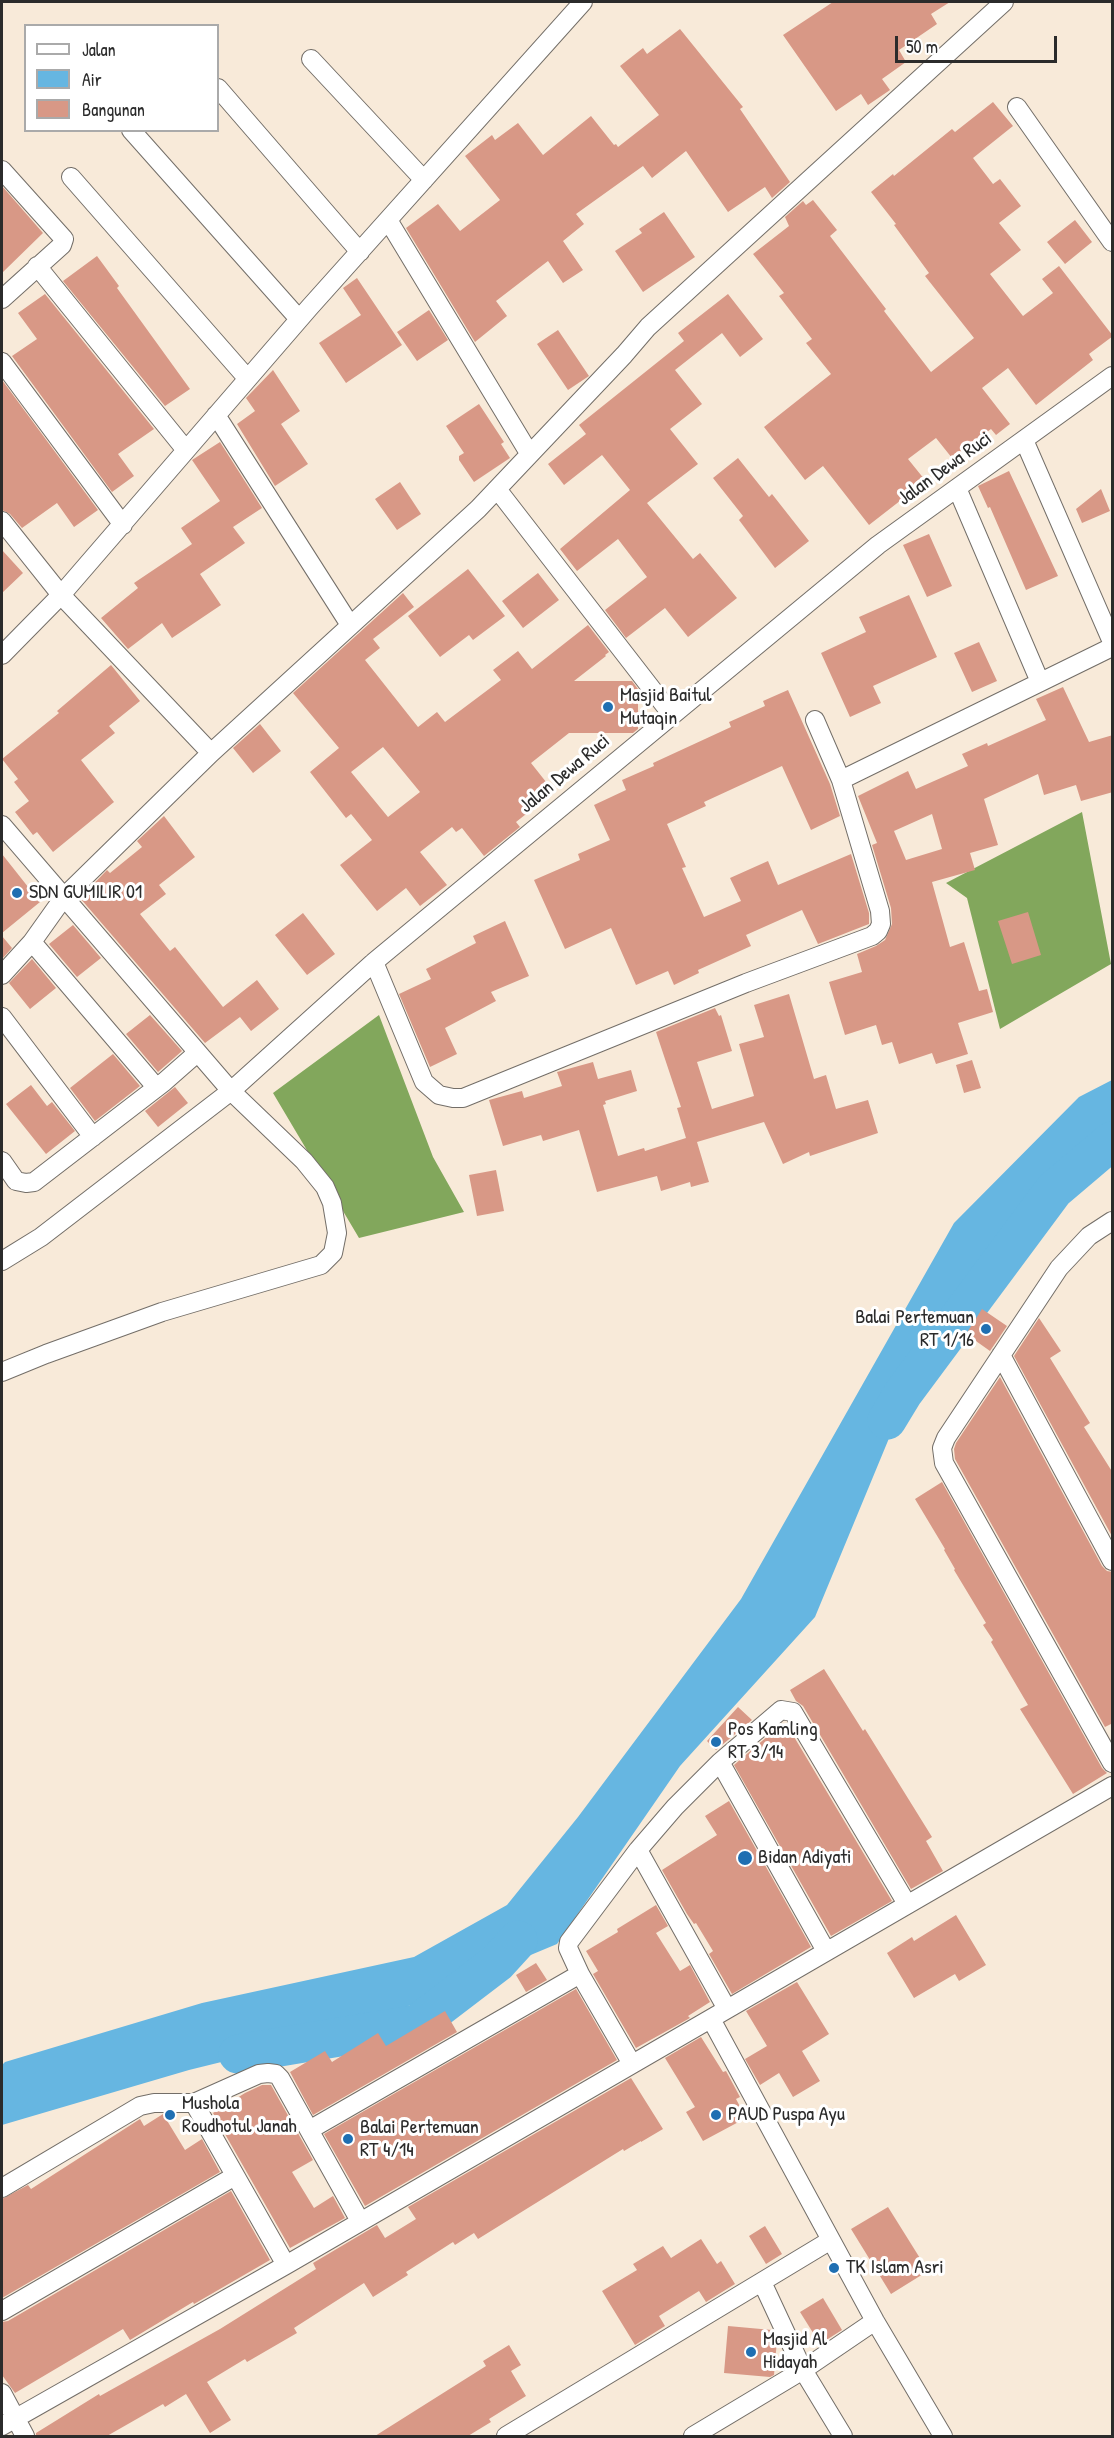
<!DOCTYPE html>
<html>
<head>
<meta charset="utf-8">
<style>
	body { margin:0 }
	#map { position:relative; width:1114px; height:2438px; overflow:hidden; background:#f8ead9; font-family:"Patrick Hand",sans-serif }
	canvas { display:block }
	.frame { position:absolute; inset:0; border:3px solid #2b2b2b; pointer-events:none }
	.legend { position:absolute; left:24px; top:24px; width:195px; height:108px; box-sizing:border-box; background:#fff; border:2px solid #aaa; margin:0; padding:8px 10px; list-style:none; font-size:18px; color:#2b2b2b }
	.legend li { display:flex; align-items:center; gap:12px; height:30px }
	.legend b { width:30px; border:2px solid #aaa }
	.scale { position:absolute; left:895px; top:36px; width:162px; height:27px; box-sizing:border-box; border:3px solid #2b2b2b; border-top:0; padding-left:8px; font-size:18px; line-height:21px; white-space:nowrap; color:#2b2b2b; -webkit-text-stroke:4px #fff; paint-order:stroke }
</style>
</head>
<body>
<div id="map">
<canvas width="1114" height="2438"></canvas>
<div class="frame"></div>
<ul class="legend">
<li><b style="height:8px;background:#fff"></b>Jalan</li>
<li><b style="height:16px;background:#66b6e1"></b>Air</li>
<li><b style="height:16px;background:#d89886"></b>Bangunan</li>
</ul>
<div class="scale">50 m</div>
</div>
<script>
const ctx = document.querySelector('canvas').getContext('2d');
ctx.lineJoin = 'round';
function fillPath(path, color) {
  ctx.fillStyle = color;
  ctx.fill(path, 'evenodd');
}
function toPath(rows) {
  const path = new Path2D();
  for (const r of rows) {
    path.moveTo(r[0], r[1]);
    for (let i = 2; i < r.length; i += 2) path.lineTo(r[i], r[i + 1]);
  }
  return path;
}
function stroke(path, color, width, dash) {
  ctx.strokeStyle = color;
  ctx.lineWidth = width;
  ctx.lineCap = dash ? 'butt' : 'round';
  ctx.setLineDash(dash || []);
  ctx.stroke(path);
}
function write(font, color, halo, rows, align = 'center') {
  ctx.font = font + ' "Patrick Hand",sans-serif';
  ctx.lineWidth = 6;
  ctx.setLineDash([]);
  ctx.textBaseline = 'middle';
  ctx.strokeStyle = halo;
  ctx.fillStyle = color;
  for (const [text, x, y, turn = 0] of rows) {
    ctx.save();
    ctx.translate(x, y);
    ctx.rotate((+turn || 0) * Math.PI / 180);
    ctx.textAlign = isNaN(turn) ? turn : align;
    if (halo) ctx.strokeText(text, 0, 0);
    ctx.fillText(text, 0, 0);
    ctx.restore();
  }
}
const forest = toPath([
	[1082,812,1111,964,1000,1029,967,898,946,883],
	[379,1015,433,1157,464,1212,359,1238,273,1093]
]);
const water = toPath([
	[1112,1080,1112,1126,1008,1233,921,1361,815,1617,680,1766,557,1944,351,2030,189,2070,2,2125,2,2065,5,2062,202,2003,414,1957,507,1905,578,1817,741,1599,954,1223,1079,1097]
]);
const river = toPath([
	[887,1420,904,1392,1054,1190,1112,1141],
	[238,2054,417,2024,497,1963,518,1940]
]);
const building = toPath([
	[833,2,950,2,931,14,937,24,899,50,906,62,882,79,890,90,868,105,861,94,836,111,783,35],
	[680,29,743,107,740,109,790,182,772,198,765,187,728,212,686,151,652,178,643,166,576,214,584,224,563,241,583,270,563,283,548,261,496,301,507,316,475,342,406,228,438,204,460,231,500,200,465,156,492,135,495,140,518,123,543,155,591,116,614,145,616,144,618,147,659,115,620,66,643,48,647,54],
	[993,102,1013,126,973,158,993,184,1000,179,1021,206,999,223,1021,250,990,274,1023,316,1053,293,1042,279,1059,266,1113,336,1089,354,1093,360,1036,405,1008,368,982,388,1010,424,996,435,991,429,952,458,936,438,908,459,929,485,908,501,905,497,869,525,823,466,805,480,764,427,831,374,806,343,812,339,779,296,784,293,753,254,789,226,785,217,803,201,806,205,813,200,837,230,830,236,886,309,884,311,931,372,974,338,925,276,929,273,894,225,896,224,871,192,893,174,894,176,952,129,955,132],
	[2,186,43,233,2,273],
	[664,212,695,257,643,292,615,251,642,233,639,229],
	[1075,220,1092,242,1065,264,1047,242],
	[97,256,119,286,117,288,190,389,165,406,63,281],
	[357,278,402,345,346,383,319,343,361,315,343,288],
	[45,294,154,429,118,454,134,476,112,492,12,356,37,339,18,313],
	[728,294,763,339,740,357,722,333,675,370,702,404,670,429,698,464,647,503,693,559,700,553,737,598,688,637,665,608,626,638,605,610,647,577,618,539,577,571,560,549,630,490,602,455,564,485,548,464,586,434,579,425,684,341,678,333],
	[429,310,448,340,417,361,397,332],
	[558,330,589,376,568,390,537,344],
	[273,370,300,411,281,424,308,464,275,486,237,424,255,411,246,398],
	[2,380,98,510,74,527,57,503,22,528,10,514,2,510],
	[479,404,504,442,501,444,510,458,474,482,459,460,459,456,464,453,446,426],
	[220,442,262,508,233,527,245,543,200,574,221,605,172,638,162,623,128,649,101,618,138,588,134,583,192,544,181,528,220,501,192,460],
	[738,458,769,497,772,494,809,541,775,568,739,520,743,516,713,478],
	[1009,471,1058,576,1026,590,990,507,988,508,978,486],
	[400,482,421,514,397,530,375,499],
	[1101,489,1110,511,1082,523,1076,509],
	[929,534,952,586,927,597,903,545],
	[2,550,23,573,2,593],
	[468,569,505,616,473,640,469,635,440,657,408,616],
	[538,573,559,600,523,628,502,601],
	[403,593,414,607,373,639,380,648,365,660,418,727,437,712,445,722,501,680,493,670,518,651,532,669,588,625,609,652,605,655,606,656,574,681,632,681,638,689,638,729,633,733,569,733,531,763,554,792,516,822,520,827,484,856,462,828,456,832,452,827,420,852,447,885,420,906,406,888,377,911,340,865,372,840,351,814,346,818,310,772,339,748,293,693],
	[383,747,420,792,388,817,351,772],
	[909,595,937,657,873,686,881,703,850,717,821,653,866,632,859,617],
	[979,642,997,681,972,692,954,653],
	[111,665,140,701,109,726,115,733,81,760,114,802,53,852,37,832,33,835,15,812,29,801,14,782,18,779,2,759,59,713,57,711],
	[1063,687,1089,742,1113,735,1113,792,1081,801,1076,785,1044,795,1038,774,984,799,998,845,970,853,975,870,932,882,950,947,964,942,979,991,987,989,993,1012,958,1023,968,1054,936,1064,932,1053,899,1064,892,1042,882,1045,876,1025,845,1035,829,982,862,972,857,954,876,946,885,940,892,924,891,908,872,845,877,843,858,796,908,771,916,789,968,766,962,754,987,743,988,746,1046,720,1036,699],
	[932,814,942,849,906,860,894,831],
	[788,690,830,784,840,816,811,830,782,766,704,802,706,806,667,824,686,867,682,868,704,917,741,901,730,878,768,861,778,885,851,854,869,913,869,924,818,944,802,910,746,935,751,946,698,970,699,973,674,985,668,971,636,985,611,928,565,949,534,880,580,860,578,854,610,840,594,805,626,790,622,780,654,766,653,763,731,727,729,722,765,706,763,701],
	[260,724,281,751,253,773,233,748],
	[164,816,195,857,159,885,166,894,140,914,170,951,175,947,223,1007,257,980,279,1009,251,1031,240,1017,205,1043,80,898,107,870,110,873,142,847,137,841],
	[2,854,40,902,2,933],
	[1028,912,1041,955,1012,964,998,921],
	[303,913,335,954,307,975,275,935],
	[505,921,529,976,491,992,496,1001,445,1028,457,1054,430,1067,399,994,431,979,426,969,476,943,473,936],
	[73,925,101,958,77,977,49,944],
	[2,936,12,948,2,959],
	[32,959,56,988,30,1009,9,983],
	[789,994,814,1079,826,1075,836,1109,868,1100,878,1133,810,1156,809,1152,783,1164,764,1122,697,1142,709,1182,691,1187,690,1182,661,1191,657,1176,597,1192,579,1130,543,1141,541,1135,503,1146,489,1100,522,1091,524,1098,562,1086,557,1072,593,1062,598,1079,631,1070,637,1091,605,1101,606,1104,603,1105,618,1156,644,1148,645,1151,686,1138,677,1108,681,1107,656,1032,715,1008,719,1016,721,1015,732,1051,697,1062,712,1109,754,1096,739,1044,764,1037,754,1005],
	[150,1015,182,1051,158,1072,126,1034],
	[113,1054,140,1086,95,1121,70,1088],
	[972,1060,981,1088,964,1093,956,1065],
	[31,1085,47,1106,52,1102,75,1131,46,1154,6,1104],
	[175,1087,188,1103,158,1127,145,1111],
	[496,1170,504,1211,477,1216,469,1175],
	[982,1309,1007,1326,990,1351,966,1334],
	[1039,1318,1061,1351,1050,1358,1090,1423,1084,1427,1113,1473,1113,1538,1014,1356],
	[1000,1377,1102,1566,1107,1571,1113,1572,1113,1723,1105,1727,955,1459,954,1449,956,1443],
	[942,1482,1102,1768,1107,1773,1073,1794,1020,1709,1028,1705,991,1642,993,1640,983,1625,986,1623,954,1570,955,1569,944,1550,945,1549,915,1499],
	[824,1669,863,1731,865,1729,932,1837,926,1841,943,1871,911,1889,803,1706,796,1701,790,1690],
	[738,1707,752,1720,716,1750,707,1741],
	[787,1725,892,1901,831,1936,734,1765,769,1735],
	[729,1801,811,1947,732,1994,709,1954,713,1951,696,1923,694,1924,687,1914,662,1870,717,1835,705,1816],
	[656,1905,668,1926,656,1933,680,1971,690,1965,710,2002,688,2016,690,2018,636,2048,593,1974,598,1971,586,1951,618,1932,617,1929],
	[956,1915,986,1965,959,1981,955,1974,914,1998,887,1953,912,1937,914,1941],
	[536,1963,547,1980,526,1992,516,1975],
	[797,1982,829,2034,802,2051,820,2081,793,2097,779,2073,760,2085,745,2059,767,2046,746,2011],
	[576,1989,617,2060,365,2206,324,2134],
	[445,2011,457,2032,313,2115,290,2072,325,2051,332,2062,378,2033,386,2046],
	[701,2037,723,2072,726,2071,740,2097,736,2099,746,2118,703,2141,686,2112,695,2107,665,2058],
	[631,2078,663,2129,641,2142,641,2141,624,2151,623,2149,478,2239,474,2233,455,2245,453,2242,406,2272,408,2275,373,2297,364,2283,294,2328,297,2333,247,2362,245,2359,207,2382,231,2420,210,2433,186,2394,165,2407,163,2404,107,2436,36,2436,36,2433,99,2394,100,2396,220,2329,316,2269,313,2263,377,2225,385,2238,416,2219,408,2207],
	[262,2085,271,2085,313,2160,292,2172,314,2208,333,2196,345,2218,290,2248,213,2113,245,2093],
	[163,2114,185,2150,202,2139,220,2172,2,2298,2,2199,28,2185,31,2189,140,2119,144,2126],
	[231,2191,270,2260,194,2304,193,2302,130,2340,123,2329,15,2393,2,2375,2,2322,8,2321],
	[888,2207,928,2271,891,2294,851,2229],
	[765,2226,782,2254,766,2264,749,2236],
	[701,2239,717,2264,721,2261,735,2284,706,2302,699,2291,659,2316,665,2326,635,2345,602,2291,637,2270,633,2264,663,2246,671,2258],
	[823,2298,842,2330,820,2344,800,2312],
	[728,2326,772,2330,777,2340,774,2375,770,2377,724,2373],
	[509,2345,521,2365,511,2371,526,2396,489,2419,491,2422,468,2436,375,2436,486,2366,483,2361]
]);
const minor = toPath([
	[311,59,424,180],
	[218,88,360,252],
	[1017,107,1112,242],
	[131,130,299,319],
	[2,170,64,239,62,245,2,299],
	[71,177,247,378],
	[388,220,529,453],
	[37,266,185,449],
	[2,362,123,525],
	[216,415,350,625],
	[1024,440,1112,642],
	[957,488,1040,682],
	[497,489,672,715],
	[2,521,61,595,211,753],
	[2,655,61,595,309,308,583,2],
	[815,720,841,780],
	[2,825,231,1091,304,1161,325,1187,332,1203,337,1233,333,1253,321,1265,162,1312,46,1354,2,1372],
	[32,942,156,1087],
	[374,962,424,1082,439,1095,453,1098,463,1098,746,983,872,936,878,931,881,924,880,911,841,780,1112,647],
	[2,975,32,942,64,897,211,753,478,509,624,355,648,327,1004,2],
	[2,1017,93,1137],
	[2,1161,16,1181,26,1183,34,1182,164,1082,197,1053],
	[1112,1221,1089,1236,1059,1268,946,1438,942,1448,944,1463,1112,1763],
	[2,1261,41,1237,231,1091,374,962,878,545,1112,376],
	[1001,1355,1112,1561],
	[720,1762,675,1807,638,1850,727,2009],
	[826,1951,720,1762,781,1710,793,1712,907,1904],
	[580,1974,568,1948,569,1942,638,1850],
	[711,2019,875,2321,943,2436],
	[194,2103,286,2265],
	[311,2129,580,1974,632,2064],
	[2,2188,140,2106,154,2103,194,2103,259,2074,268,2073,276,2074,280,2078,360,2221],
	[762,2282,803,2370,843,2436],
	[2,2311,235,2176],
	[2,2393,25,2436],
	[2,2426,286,2265,1112,1786],
	[506,2436,831,2240],
	[693,2436,803,2370,875,2321]
]);
const markers = [
	[608,707,6,"#1f6fb2"],
	[17,893,6,"#1f6fb2"],
	[986,1329,6,"#1f6fb2"],
	[716,1742,6,"#1f6fb2"],
	[745,1858,8,"#1f6fb2"],
	[170,2115,6,"#1f6fb2"],
	[716,2115,6,"#1f6fb2"],
	[348,2139,6,"#1f6fb2"],
	[834,2268,6,"#1f6fb2"],
	[751,2352,6,"#1f6fb2"]
];
const streetNames = [
	["Jalan Dewa Ruci",945,469,-36],
	["Jalan Dewa Ruci",565,774,-40]
];
const poiNames = [
	["Masjid Baitul",620,696],
	["Mutaqin",620,719],
	["SDN GUMILIR 01",29,893],
	["Balai Pertemuan",974,1318,"right"],
	["RT 1/16",974,1341,"right"],
	["Pos Kamling",728,1730],
	["RT 3/14",728,1753],
	["Bidan Adiyati",758,1858],
	["Mushola",182,2104],
	["Roudhotul Janah",182,2127],
	["PAUD Puspa Ayu",728,2115],
	["Balai Pertemuan",360,2128],
	["RT 4/14",360,2151],
	["TK Islam Asri",846,2268],
	["Masjid Al",763,2340],
	["Hidayah",763,2363]
];
fillPath(forest, '#82a75c');
fillPath(water, '#66b6e1');
stroke(river, '#66b6e1', 39);
fillPath(building, '#d89886');
stroke(minor, '#736e68', 20);
stroke(minor, '#fff', 18);
for (const [x, y, r, color] of markers) {
  const dot = new Path2D();
  dot.arc(x, y, r, 0, 2 * Math.PI);
  ctx.fillStyle = color;
  ctx.fill(dot);
  stroke(dot, '#fff', 2);
}
write('20px', '#2b2b2b', '#fff', streetNames);
write('20px', '#2b2b2b', '#fff', poiNames, 'left');
</script>
</body>
</html>
